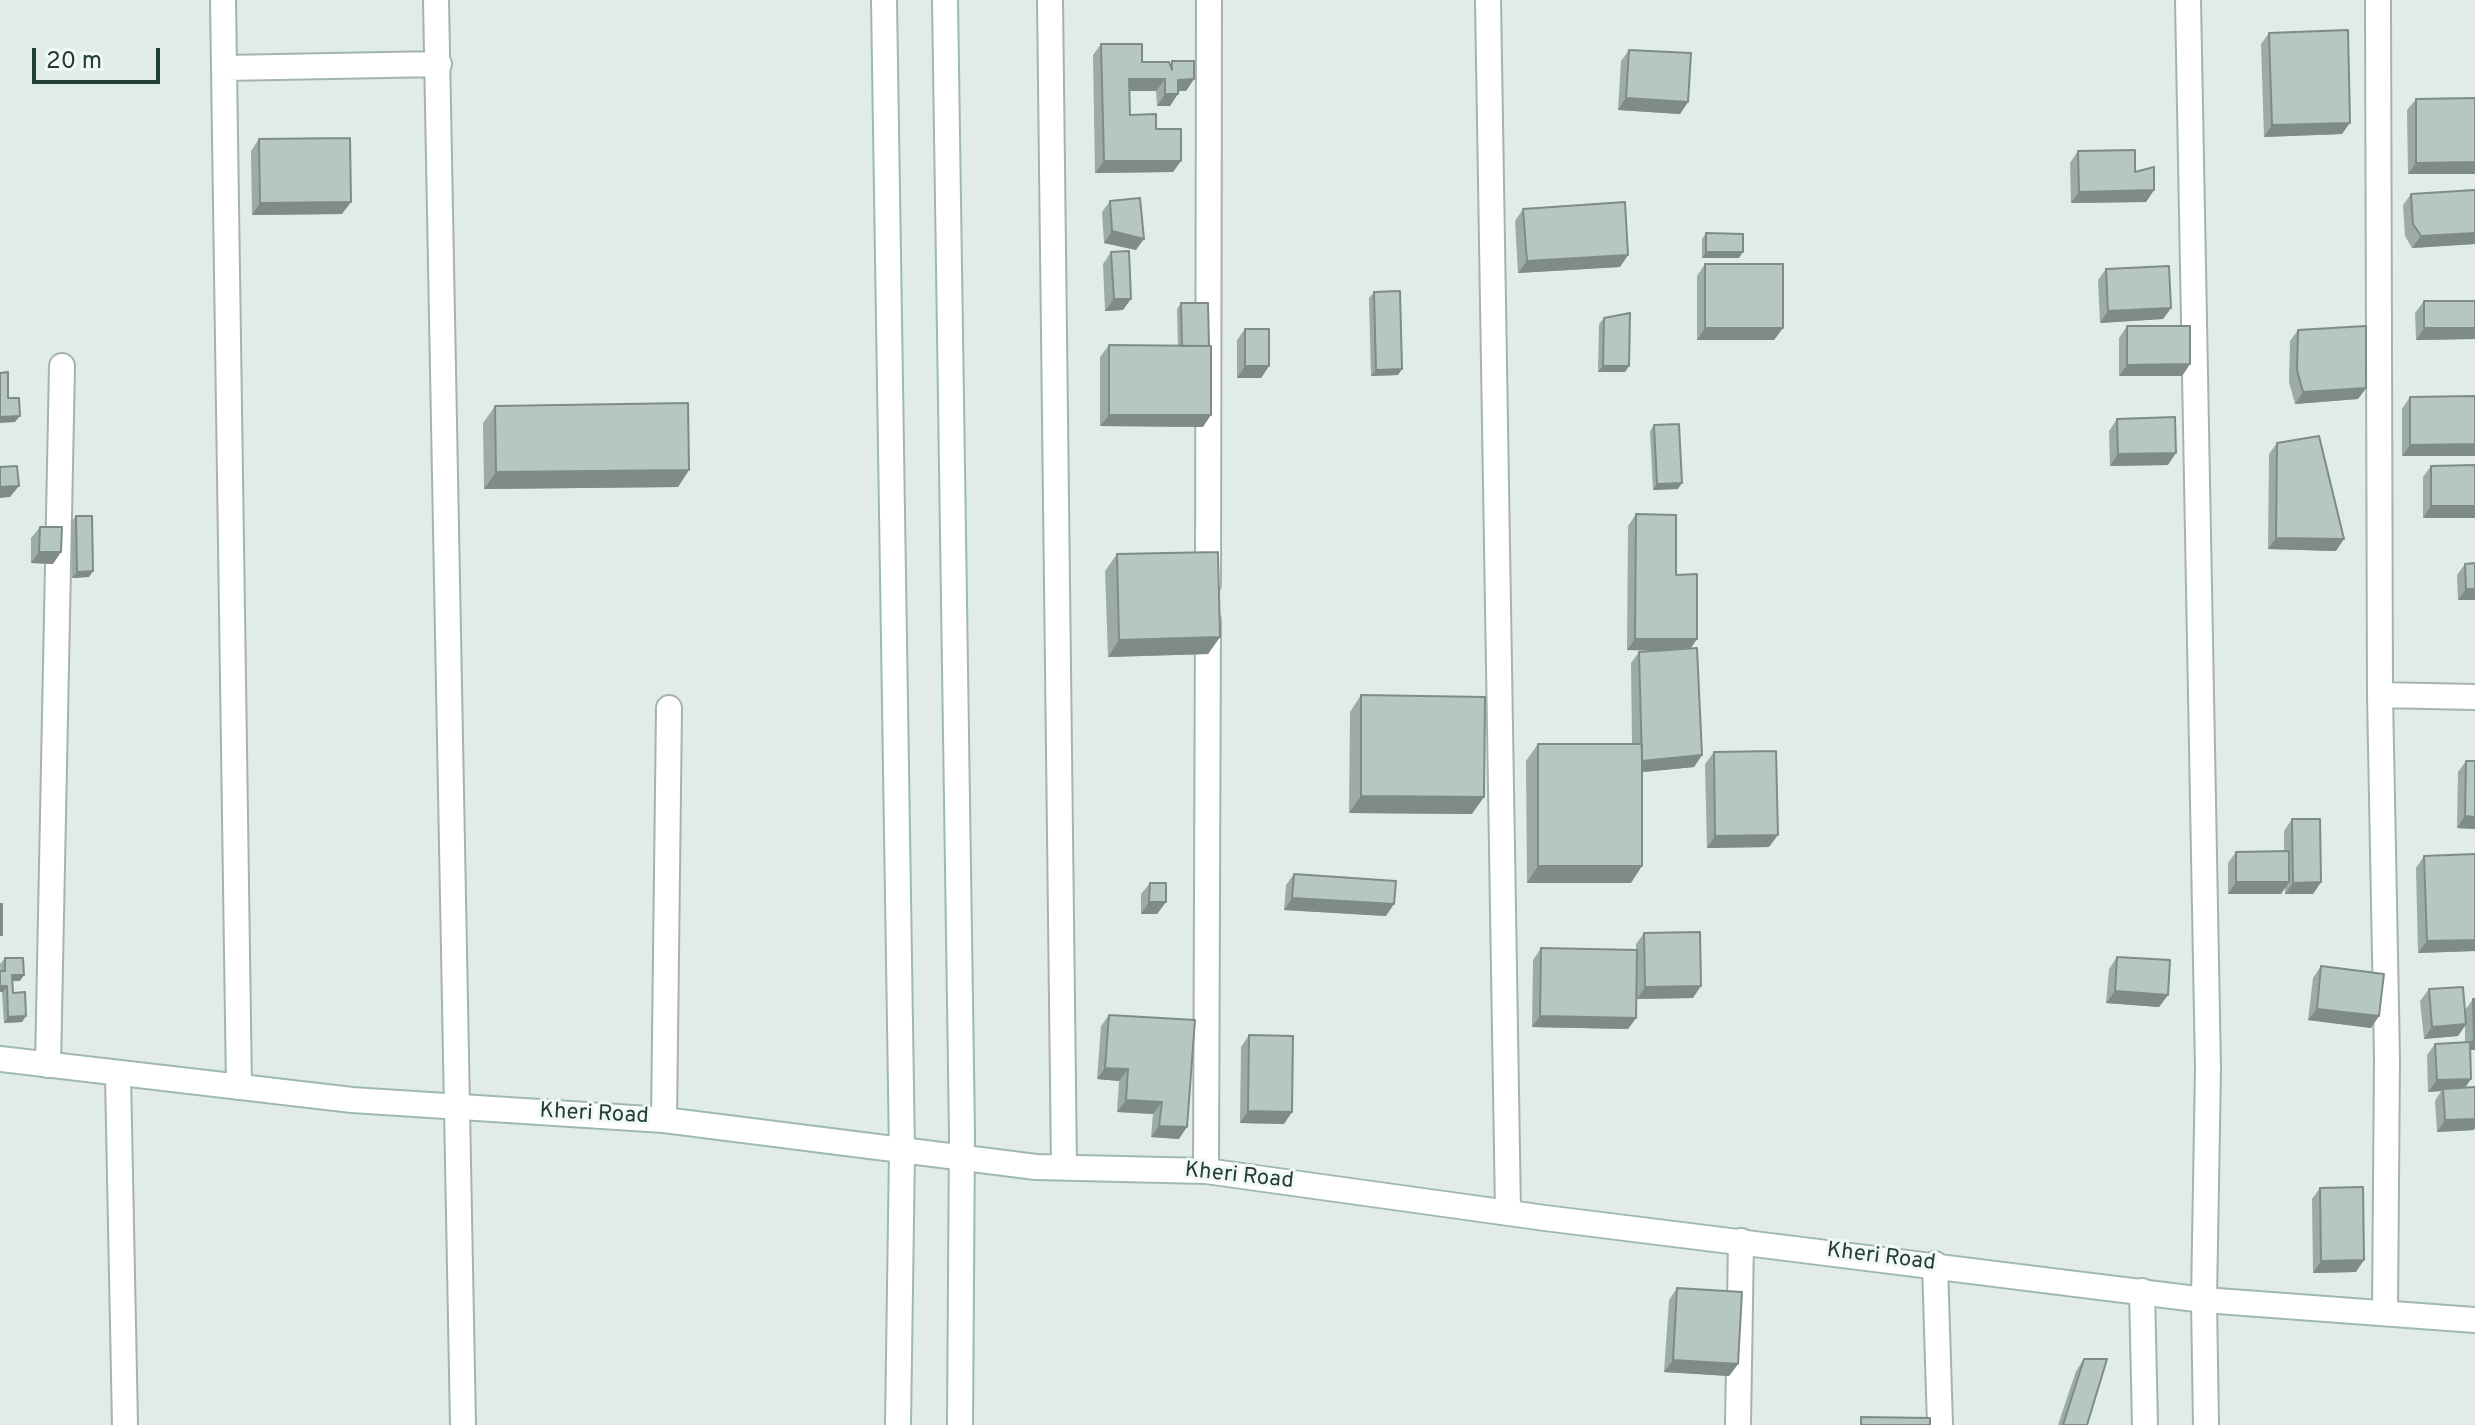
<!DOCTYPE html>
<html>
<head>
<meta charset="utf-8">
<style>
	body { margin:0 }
	#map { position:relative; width:2475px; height:1425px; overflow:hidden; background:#e1ece7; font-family:Overpass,sans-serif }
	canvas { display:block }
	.scale { position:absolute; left:32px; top:48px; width:128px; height:36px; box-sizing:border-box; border:4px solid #203e36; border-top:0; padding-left:10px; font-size:24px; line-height:28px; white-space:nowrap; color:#203e36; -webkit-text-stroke:6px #f2f9f5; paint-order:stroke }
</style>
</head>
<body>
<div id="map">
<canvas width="2475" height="1425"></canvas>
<div class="scale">20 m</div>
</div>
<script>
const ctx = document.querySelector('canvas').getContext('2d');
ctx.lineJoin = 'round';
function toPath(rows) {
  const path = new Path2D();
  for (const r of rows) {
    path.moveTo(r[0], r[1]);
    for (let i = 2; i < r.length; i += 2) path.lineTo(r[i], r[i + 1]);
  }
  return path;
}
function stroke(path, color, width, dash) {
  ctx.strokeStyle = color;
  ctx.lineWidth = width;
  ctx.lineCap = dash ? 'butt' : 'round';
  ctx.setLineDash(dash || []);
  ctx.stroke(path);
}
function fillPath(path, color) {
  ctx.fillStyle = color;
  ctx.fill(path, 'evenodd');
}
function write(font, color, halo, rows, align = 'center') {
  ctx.font = font + ' Overpass,sans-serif';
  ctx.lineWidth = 6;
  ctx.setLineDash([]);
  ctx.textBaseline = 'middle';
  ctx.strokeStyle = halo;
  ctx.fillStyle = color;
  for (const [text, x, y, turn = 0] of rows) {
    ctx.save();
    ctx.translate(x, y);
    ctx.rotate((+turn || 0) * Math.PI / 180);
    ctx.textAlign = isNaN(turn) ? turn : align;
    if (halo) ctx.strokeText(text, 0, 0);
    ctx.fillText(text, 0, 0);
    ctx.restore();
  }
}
const lane = toPath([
	[2204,1300,2206,1425]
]);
const street = toPath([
	[223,0,239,1087],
	[436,0,463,1425],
	[1050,0,1064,1167],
	[1488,0,1508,1211],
	[2188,0,2208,1068,2204,1300],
	[2378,0,2380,695,2387,1058,2385,1311],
	[224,68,439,64],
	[1208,584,1209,0],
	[2380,695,2475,697],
	[48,1065,62,366],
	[118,1075,125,1425],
	[664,1120,669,708],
	[1206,1171,1208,621],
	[1935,1264,1940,1425],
	[2142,1291,2145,1425],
	[1738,1425,1741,1241]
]);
const secondary = toPath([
	[884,0,902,1151,898,1425],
	[945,0,962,1134,960,1425],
	[0,1059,352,1100,664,1120,1036,1167,1206,1171,1545,1218,2204,1300,2475,1320]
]);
const wall = toPath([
	[2269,33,2342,134,2264,137,2261,44],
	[1101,44,1142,62,1170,64,1172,61,1194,79,1186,91,1178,91,1170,106,1157,106,1156,91,1129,91,1130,115,1156,129,1173,172,1095,173,1093,55],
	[1629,50,1688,102,1680,114,1618,110,1621,61],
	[2475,98,2475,174,2408,174,2407,110,2416,99],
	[259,139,342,214,252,215,251,151],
	[2078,151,2135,172,2154,190,2146,202,2071,203,2070,163],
	[2475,190,2475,244,2412,248,2405,236,2403,205,2411,194],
	[1110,201,1136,250,1104,243,1102,212],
	[1523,209,1628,255,1620,267,1518,273,1515,221],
	[1706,233,1739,258,1702,258,1702,239],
	[1111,252,1123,310,1105,311,1103,264],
	[1705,264,1783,328,1774,340,1697,340,1697,276],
	[2106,269,2171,308,2163,319,2100,323,2098,280],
	[1374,292,1398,375,1371,376,1369,298],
	[2424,301,2475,301,2475,339,2416,340,2415,313],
	[1181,303,1209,346,1203,427,1100,426,1100,357,1109,345,1178,346,1177,309],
	[1604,318,1629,366,1625,372,1598,372,1599,324],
	[2127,326,2190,364,2182,376,2119,376,2119,338],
	[1245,329,1269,366,1261,378,1237,378,1237,340],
	[2298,330,2366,388,2358,399,2295,404,2289,382,2290,341],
	[2475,396,2402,456,2402,409,2410,397],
	[495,406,689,470,678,487,484,489,483,423],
	[2117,419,2168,465,2110,466,2109,431],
	[1654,425,1678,489,1653,490,1650,431],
	[2277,443,2336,551,2268,549,2269,454],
	[2475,465,2423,518,2423,477,2431,466],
	[1636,514,1676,575,1690,649,1702,755,1694,767,1642,772,1631,883,1527,883,1526,761,1538,744,1632,744,1631,663,1639,652,1656,651,1627,650,1628,526],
	[76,516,93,571,89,577,72,578,71,522],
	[40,527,53,564,31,563,31,538],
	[1117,554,1220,637,1208,654,1108,657,1105,571],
	[2465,564,2475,600,2458,600,2457,575],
	[1361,695,1472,814,1349,813,1350,712],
	[1714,752,1769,847,1707,848,1705,764],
	[2466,761,2475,829,2457,828,2458,772],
	[2292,819,2321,882,2313,894,2285,894,2285,888,2281,894,2228,894,2228,863,2236,852,2284,851,2284,831],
	[2475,854,2475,951,2418,953,2416,868,2424,856],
	[1294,874,1386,916,1284,910,1286,885],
	[1150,883,1166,902,1157,914,1141,914,1141,894],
	[1644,933,1693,998,1637,999,1637,972,1636,1018,1628,1029,1532,1027,1533,960,1541,948,1636,950,1636,944],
	[2117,957,2168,995,2159,1007,2106,1003,2109,969],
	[5,958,20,981,13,981,13,993,26,1016,22,1022,4,1023,0,964],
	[2321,966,2371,1028,2308,1020,2313,978],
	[2429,989,2465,1010,2473,999,2475,1050,2470,1050,2465,1088,2474,1130,2437,1132,2435,1101,2441,1091,2428,1092,2427,1055,2435,1044,2465,1042,2465,1026,2458,1036,2424,1039,2420,1001],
	[1109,1015,1195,1020,1179,1139,1151,1137,1153,1114,1117,1112,1119,1081,1097,1079,1101,1026],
	[1249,1035,1284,1124,1240,1123,1241,1047],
	[2320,1188,2356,1272,2313,1273,2312,1199],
	[1677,1288,1738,1364,1729,1376,1664,1372,1669,1300],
	[2084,1359,2087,1425,2058,1425,2076,1371]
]);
const shadedWall = toPath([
	[1129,79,1165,79,1156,91,1121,91],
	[1194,79,1186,91,1170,91,1178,80],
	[1165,94,1178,94,1170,106,1157,106],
	[1626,98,1688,102,1680,114,1618,110],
	[2350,123,2342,134,2264,137,2272,125],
	[1104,161,1181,161,1173,172,1095,173],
	[2475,162,2475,174,2408,174,2416,163],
	[2154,190,2146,202,2071,203,2079,192],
	[351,202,342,214,252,215,260,203],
	[1112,231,1144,239,1136,250,1104,243],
	[2475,233,2475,244,2412,248,2421,236],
	[1706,252,1743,252,1739,258,1702,258],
	[1628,255,1620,267,1518,273,1527,261],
	[1114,299,1131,299,1123,310,1105,311],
	[2171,308,2163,319,2100,323,2108,311],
	[1705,328,1783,328,1774,340,1697,340],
	[2424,328,2475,328,2475,339,2416,340],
	[2190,364,2182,376,2119,376,2127,365],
	[1245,366,1269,366,1261,378,1237,378],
	[1603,366,1629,366,1625,372,1598,372],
	[1402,369,1398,375,1371,376,1376,370],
	[2366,388,2358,399,2295,404,2303,392],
	[1109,415,1211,415,1203,427,1100,426],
	[20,416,15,422,0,423,0,417],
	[2475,444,2475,456,2402,456,2410,445],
	[2176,453,2168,465,2110,466,2118,454],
	[689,470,678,487,484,489,496,472],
	[1682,483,1678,489,1653,490,1657,484],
	[19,486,10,497,0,498,0,487],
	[2431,506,2475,506,2475,518,2423,518],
	[2276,538,2344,539,2336,551,2268,549],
	[39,552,61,552,53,564,31,563],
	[93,571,89,577,72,578,77,572],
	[2466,589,2475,589,2475,600,2458,600],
	[1220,637,1208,654,1108,657,1119,640],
	[1635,639,1697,639,1689,651,1627,650],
	[1702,755,1694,767,1633,773,1641,761],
	[1361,796,1484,797,1472,814,1349,813],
	[2465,816,2475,817,2475,829,2457,828],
	[1778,835,1769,847,1707,848,1715,836],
	[1538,866,1642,866,1631,883,1527,883],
	[2236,882,2289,882,2281,894,2228,894],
	[2321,882,2313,894,2285,894,2293,883],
	[1292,898,1394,904,1386,916,1284,910],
	[1149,902,1166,902,1157,914,1141,914],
	[2475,940,2475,951,2418,953,2427,941],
	[12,975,24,975,20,981,8,981],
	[0,986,7,986,3,992,0,992],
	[1701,986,1693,998,1637,999,1645,987],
	[2115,991,2168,995,2159,1007,2106,1003],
	[2317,1009,2379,1016,2371,1028,2308,1020],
	[26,1016,22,1022,4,1023,8,1017],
	[1540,1016,1636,1018,1628,1029,1532,1027],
	[2466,1024,2458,1036,2424,1039,2432,1027],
	[2474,1038,2475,1038,2475,1050,2465,1050],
	[1105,1068,1128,1069,1119,1081,1097,1079],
	[2471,1079,2463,1091,2443,1089,2441,1091,2428,1092,2437,1080],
	[1126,1100,1162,1102,1153,1114,1117,1112],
	[1248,1111,1292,1112,1284,1124,1240,1123],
	[2475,1119,2475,1128,2474,1130,2437,1132,2445,1120],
	[1159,1126,1187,1127,1179,1139,1151,1137],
	[2364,1260,2356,1272,2313,1273,2321,1261],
	[1673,1360,1738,1364,1729,1376,1664,1372]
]);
const building = toPath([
	[2348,30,2350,123,2272,125,2269,33,2348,30],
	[1101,44,1142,44,1142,62,1169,62,1172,70,1172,61,1194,61,1194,79,1178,80,1178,94,1165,94,1165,79,1129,79,1130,115,1156,114,1156,129,1181,129,1181,161,1104,161,1101,44],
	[1629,50,1691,53,1688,102,1626,98,1629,50],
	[2475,98,2475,162,2416,163,2416,99,2475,98],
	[350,138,351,202,260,203,259,139,350,138],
	[2135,150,2135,172,2154,167,2154,190,2079,192,2078,151,2135,150],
	[2475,190,2475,233,2421,236,2413,224,2411,194,2475,190],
	[1140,198,1144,239,1112,231,1110,201,1140,198],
	[1625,202,1628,255,1527,261,1523,209,1625,202],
	[1706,233,1743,234,1743,252,1706,252,1706,233],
	[1129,251,1131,299,1114,299,1111,252,1129,251],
	[1705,264,1783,264,1783,328,1705,328,1705,264],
	[2169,266,2171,308,2108,311,2106,269,2169,266],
	[1400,291,1402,369,1376,370,1374,292,1400,291],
	[2424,301,2475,301,2475,328,2424,328,2424,301],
	[1181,303,1208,303,1209,346,1182,346,1181,303],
	[1630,313,1629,366,1603,366,1604,318,1630,313],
	[2127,326,2190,326,2190,364,2127,365,2127,326],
	[2366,326,2366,388,2303,392,2297,370,2298,330,2366,326],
	[1245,329,1269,329,1269,366,1245,366,1245,329],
	[1109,345,1211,346,1211,415,1109,415,1109,345],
	[8,372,8,398,19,398,20,416,0,417,0,373,8,372],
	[2475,396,2475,444,2410,445,2410,397,2475,396],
	[688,403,689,470,496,472,495,406,688,403],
	[2175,417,2176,453,2118,454,2117,419,2175,417],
	[1679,424,1682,483,1657,484,1654,425,1679,424],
	[2319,436,2344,539,2276,538,2277,443,2319,436],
	[2475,465,2475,506,2431,506,2431,466,2475,465],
	[17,466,19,486,0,487,0,467,17,466],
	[1636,514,1676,515,1676,575,1697,574,1697,639,1635,639,1636,514],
	[76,516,92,516,93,571,77,572,76,516],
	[40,527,62,527,61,552,39,552,40,527],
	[1218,552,1220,637,1119,640,1117,554,1218,552],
	[2475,563,2475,589,2466,589,2465,564,2475,563],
	[1697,648,1702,755,1642,761,1639,652,1697,648],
	[1361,695,1485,697,1484,797,1361,796,1361,695],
	[1538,744,1642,744,1642,866,1538,866,1538,744],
	[1776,751,1778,835,1715,836,1714,752,1776,751],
	[2466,761,2475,761,2475,817,2465,816,2466,761],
	[2292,819,2320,819,2321,882,2293,883,2292,819],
	[2289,851,2289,882,2236,882,2236,852,2289,851],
	[2475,854,2475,940,2427,941,2424,856,2475,854],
	[1294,874,1396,881,1394,904,1292,898,1294,874],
	[1150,883,1166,883,1166,902,1149,902,1150,883],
	[0,904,2,904,2,935,0,935,0,904],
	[1700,932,1701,986,1645,987,1644,933,1700,932],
	[1541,948,1637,950,1636,1018,1540,1016,1541,948],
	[2117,957,2170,960,2168,995,2115,991,2117,957],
	[5,958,23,958,24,975,12,975,13,993,25,992,26,1016,8,1017,7,986,0,986,0,971,5,971,5,958],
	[2321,966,2384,974,2379,1016,2317,1009,2321,966],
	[2463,987,2466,1024,2432,1027,2429,989,2463,987],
	[2473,999,2475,999,2475,1038,2474,1038,2473,999],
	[1109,1015,1195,1020,1187,1127,1159,1126,1162,1102,1126,1100,1128,1069,1105,1068,1109,1015],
	[1249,1035,1293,1036,1292,1112,1248,1111,1249,1035],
	[2470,1042,2471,1079,2437,1080,2435,1044,2470,1042],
	[2475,1087,2475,1119,2445,1120,2443,1089,2475,1087],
	[2363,1187,2364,1260,2321,1261,2320,1188,2363,1187],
	[1677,1288,1742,1292,1738,1364,1673,1360,1677,1288],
	[2084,1359,2107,1359,2087,1425,2063,1425,2084,1359],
	[1861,1417,1930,1418,1930,1425,1861,1425,1861,1417]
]);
const streetNames = [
	["Kheri Road",594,1115,3],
	["Kheri Road",1239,1177,6],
	["Kheri Road",1881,1258,7]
];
stroke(lane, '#a3b4ae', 28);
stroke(street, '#a3b4ae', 28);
stroke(secondary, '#9eb9af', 28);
stroke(lane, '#fff', 24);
stroke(street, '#fff', 24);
stroke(secondary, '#fff', 24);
fillPath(wall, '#9daba5');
fillPath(shadedWall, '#7f8b86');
fillPath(building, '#b6c7c0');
stroke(building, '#7f8b86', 2);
write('22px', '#203e36', '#f2f9f5', streetNames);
</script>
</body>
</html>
